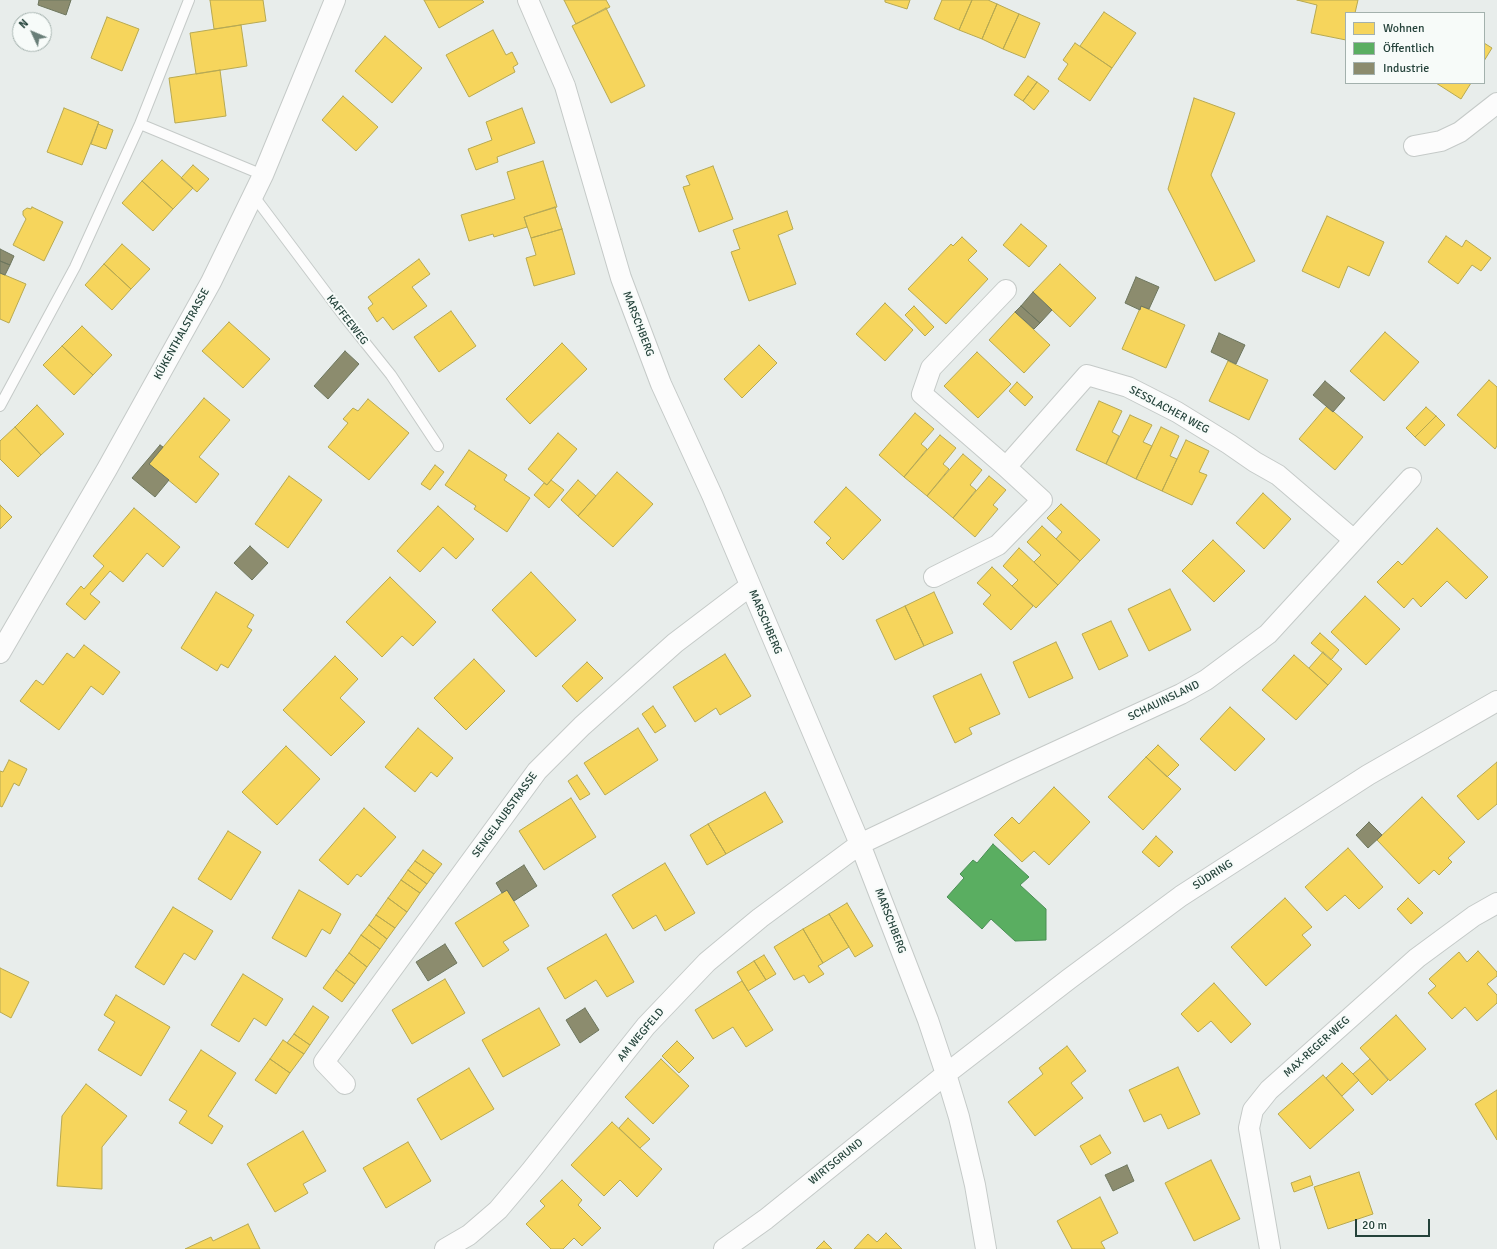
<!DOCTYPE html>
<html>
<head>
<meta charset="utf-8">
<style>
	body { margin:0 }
	#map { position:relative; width:1497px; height:1249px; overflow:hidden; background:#e8edeb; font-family:Signika,sans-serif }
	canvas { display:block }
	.legend { position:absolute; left:1345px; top:12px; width:140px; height:72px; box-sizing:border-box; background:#f7fbf9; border:1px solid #a3b1ad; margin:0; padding:5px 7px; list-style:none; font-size:12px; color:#24423a }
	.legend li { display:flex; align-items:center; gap:8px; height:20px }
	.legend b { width:20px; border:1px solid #a3b1ad }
	.north { position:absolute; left:12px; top:12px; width:40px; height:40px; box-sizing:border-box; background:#f7fbf9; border:1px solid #a3b1ad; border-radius:50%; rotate:314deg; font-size:11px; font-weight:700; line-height:16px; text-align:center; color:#24423a }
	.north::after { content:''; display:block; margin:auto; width:14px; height:18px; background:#697e78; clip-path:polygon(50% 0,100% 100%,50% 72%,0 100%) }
	.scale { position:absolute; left:1355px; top:1219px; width:75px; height:18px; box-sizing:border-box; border:2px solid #24423a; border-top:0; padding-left:5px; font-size:12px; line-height:14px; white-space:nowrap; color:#24423a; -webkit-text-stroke:3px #f7fbf9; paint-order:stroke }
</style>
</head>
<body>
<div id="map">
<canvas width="1497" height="1249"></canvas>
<ul class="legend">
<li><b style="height:11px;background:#f6d55c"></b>Wohnen</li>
<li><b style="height:11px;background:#5aae61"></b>Öffentlich</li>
<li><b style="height:11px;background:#8c8c6e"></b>Industrie</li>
</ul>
<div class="north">N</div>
<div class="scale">20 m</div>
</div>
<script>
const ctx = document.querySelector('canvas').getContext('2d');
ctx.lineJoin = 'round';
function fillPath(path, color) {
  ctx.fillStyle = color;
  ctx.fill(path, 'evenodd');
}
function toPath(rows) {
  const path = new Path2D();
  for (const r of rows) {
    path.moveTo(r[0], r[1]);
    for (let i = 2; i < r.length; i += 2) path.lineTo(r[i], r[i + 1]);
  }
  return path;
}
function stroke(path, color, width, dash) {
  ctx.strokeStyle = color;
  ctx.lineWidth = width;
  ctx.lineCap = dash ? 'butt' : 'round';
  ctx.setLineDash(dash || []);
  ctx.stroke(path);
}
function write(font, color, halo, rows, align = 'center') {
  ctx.font = font + ' Signika,sans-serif';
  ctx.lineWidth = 4;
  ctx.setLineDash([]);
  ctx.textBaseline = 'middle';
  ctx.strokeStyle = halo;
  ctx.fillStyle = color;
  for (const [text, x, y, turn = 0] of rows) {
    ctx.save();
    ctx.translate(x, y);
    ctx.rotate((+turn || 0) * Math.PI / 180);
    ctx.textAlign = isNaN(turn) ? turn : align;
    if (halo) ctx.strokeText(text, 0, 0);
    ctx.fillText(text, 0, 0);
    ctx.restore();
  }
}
const homes = toPath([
	[210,0,263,0,266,21,214,29,210,0],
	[424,0,482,0,484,2,439,28,424,0],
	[564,0,606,0,610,7,576,24,564,0],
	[885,0,910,0,907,9,885,2,885,0],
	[942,0,972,0,959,30,934,19,942,0],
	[972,0,988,0,997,4,982,39,959,30,972,0],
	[1297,0,1358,0,1355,13,1346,13,1346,40,1311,33,1317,5,1297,0],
	[997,4,1019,14,1003,49,982,39,997,4],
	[606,8,645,86,611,103,572,26,606,8],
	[1104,12,1136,33,1112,68,1080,46,1104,12],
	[1019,14,1040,23,1025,58,1003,49,1019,14],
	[107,17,139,29,122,71,91,58,107,17],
	[241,25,247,66,196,74,190,33,241,25],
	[493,30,506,55,512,52,518,64,513,67,515,72,469,97,446,55,493,30],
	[385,36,422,68,392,103,355,71,385,36],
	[1075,43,1112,68,1090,101,1058,79,1068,64,1063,60,1075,43],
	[1484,43,1492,48,1484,61,1484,43],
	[220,70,226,116,175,123,169,78,220,70],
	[1028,76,1037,82,1023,101,1014,95,1028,76],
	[1037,82,1049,91,1034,110,1023,101,1037,82],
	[1436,83,1471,83,1461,99,1436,83],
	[343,96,378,127,356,151,322,120,343,96],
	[1194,98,1235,113,1211,175,1255,261,1215,281,1168,189,1194,98],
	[64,108,99,122,82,165,47,152,64,108],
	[522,108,535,143,497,157,498,162,476,170,468,149,492,140,486,122,522,108],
	[98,124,113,130,106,149,91,144,98,124],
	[162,160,193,188,173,209,142,181,162,160],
	[543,161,557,207,524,217,527,227,494,237,493,234,469,241,461,215,515,199,507,172,543,161],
	[193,165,209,179,197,192,181,178,193,165],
	[713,166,733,219,699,232,683,187,690,185,686,176,713,166],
	[142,181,173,209,153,231,122,203,142,181],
	[32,207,63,222,44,261,13,245,26,219,23,215,23,211,27,208,31,209,32,207],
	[555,207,562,229,531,238,524,217,555,207],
	[787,211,793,229,778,235,796,284,749,301,731,252,740,249,733,230,787,211],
	[1327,216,1384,242,1369,276,1348,266,1339,288,1302,271,1327,216],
	[1021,224,1047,246,1029,267,1003,245,1021,224],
	[562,229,575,274,534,286,526,258,536,255,531,238,562,229],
	[1446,236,1462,247,1466,240,1491,258,1481,271,1472,265,1458,284,1428,262,1446,236],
	[962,237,977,251,968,260,988,279,946,324,908,289,951,244,953,246,962,237],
	[122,244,150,269,131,289,104,264,122,244],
	[419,259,430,274,412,287,427,306,393,330,383,317,377,322,368,308,373,304,368,297,419,259],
	[104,264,131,289,112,310,85,285,104,264],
	[1060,264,1096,298,1070,327,1033,292,1060,264],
	[0,273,26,284,9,323,0,319,0,273],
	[885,303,913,330,885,361,856,334,885,303],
	[914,306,934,327,925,336,905,315,914,306],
	[1141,306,1185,325,1166,368,1122,349,1141,306],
	[451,311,476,346,439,372,414,337,451,311],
	[1015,312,1050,345,1024,373,989,340,1015,312],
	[229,322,270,359,243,388,202,351,229,322],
	[82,326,112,355,93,375,62,346,82,326],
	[1385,332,1419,362,1384,401,1350,371,1385,332],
	[562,343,587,369,530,424,506,399,562,343],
	[759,345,777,363,742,398,724,379,759,345],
	[62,346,93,375,74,395,43,365,62,346],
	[977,352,1011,384,978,418,944,386,977,352],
	[1228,361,1268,380,1249,420,1209,401,1228,361],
	[1489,380,1497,387,1497,446,1495,449,1457,415,1489,380],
	[1017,382,1033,397,1025,406,1009,391,1017,382],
	[204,398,230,420,199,457,219,474,196,503,149,464,204,398],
	[368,399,409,433,369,480,328,447,348,423,343,419,353,408,358,411,368,399],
	[1099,401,1122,411,1112,432,1119,436,1106,464,1076,450,1099,401],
	[37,405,64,434,41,455,15,427,37,405],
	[1327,406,1363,437,1335,470,1299,439,1327,406],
	[1426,407,1436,416,1415,437,1406,428,1426,407],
	[915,413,934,429,921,444,927,449,904,477,879,455,915,413],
	[1130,415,1152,425,1143,442,1152,446,1136,479,1106,464,1130,415],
	[1436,416,1445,425,1425,446,1415,437,1436,416],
	[15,427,41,455,18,477,0,459,0,441,15,427],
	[1161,427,1179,436,1170,456,1177,459,1162,491,1136,479,1161,427],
	[558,433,577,449,547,485,528,469,558,433],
	[940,435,956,448,943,464,949,469,927,496,904,477,940,435],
	[1186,440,1209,451,1199,472,1207,475,1192,505,1162,491,1186,440],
	[469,450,507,475,504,480,530,498,507,532,474,509,476,506,445,485,469,450],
	[963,454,982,470,970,485,976,490,953,518,927,496,963,454],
	[435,465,444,472,430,490,421,484,435,465],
	[617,472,653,504,613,547,578,516,617,472],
	[289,476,322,500,288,548,255,524,289,476],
	[989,476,1006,490,993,505,998,509,975,537,953,518,989,476],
	[551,480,564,490,549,508,534,495,544,483,547,485,551,480],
	[578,480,596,496,578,516,561,500,578,480],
	[846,487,881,520,843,560,826,543,831,538,814,522,846,487],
	[1263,493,1291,519,1264,549,1236,523,1263,493],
	[1061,504,1100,540,1080,561,1056,539,1062,532,1047,518,1061,504],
	[0,505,12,517,0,529,0,505],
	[438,506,474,539,456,559,443,547,420,572,397,551,438,506],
	[134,508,180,547,163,567,147,553,123,582,110,571,90,594,100,602,85,620,66,604,81,586,84,589,104,566,93,556,134,508],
	[1042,526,1080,561,1058,585,1034,562,1041,555,1027,542,1042,526],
	[1437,528,1488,577,1466,599,1447,581,1421,607,1413,598,1404,608,1377,582,1398,561,1402,565,1437,528],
	[1213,540,1245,571,1214,602,1182,571,1213,540],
	[1019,548,1058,585,1036,608,1012,586,1018,580,1003,566,1019,548],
	[992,567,1033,606,1011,630,983,604,991,595,977,583,992,567],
	[531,572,576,620,536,657,492,610,531,572],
	[390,577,436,622,413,646,402,636,382,657,346,622,390,577],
	[1170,589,1191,630,1149,651,1128,609,1170,589],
	[216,592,254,615,247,627,252,630,228,668,221,664,217,671,181,648,216,592],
	[934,592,953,633,924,646,905,606,934,592],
	[1365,596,1400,629,1366,665,1331,632,1365,596],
	[905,606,924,646,895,660,876,620,905,606],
	[1111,621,1128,656,1099,670,1082,634,1111,621],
	[1320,633,1339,650,1331,660,1311,643,1320,633],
	[1056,642,1073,678,1029,698,1013,662,1056,642],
	[84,645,120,672,103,695,91,686,59,730,20,701,36,680,43,685,67,653,74,658,84,645],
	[1323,652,1342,669,1328,685,1309,668,1323,652],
	[725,654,751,696,720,715,716,708,695,722,673,687,725,654],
	[1294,655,1328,685,1296,720,1262,690,1294,655],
	[335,656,358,679,340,698,365,722,331,756,283,710,335,656],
	[474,659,505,691,466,730,434,698,474,659],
	[587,662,603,678,577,702,562,686,587,662],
	[981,674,1000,714,969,728,972,734,955,743,933,696,981,674],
	[653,706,666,726,655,733,642,714,653,706],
	[1230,707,1265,739,1235,771,1200,739,1230,707],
	[418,728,453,758,437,777,431,772,415,792,385,767,418,728],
	[638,728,658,760,605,795,584,763,638,728],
	[1158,745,1179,765,1167,777,1146,757,1158,745],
	[286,746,320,779,277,825,242,792,286,746],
	[1146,757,1181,789,1143,830,1108,797,1146,757],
	[9,760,27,769,19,786,14,783,2,807,0,806,0,771,3,772,9,760],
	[1497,762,1497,804,1478,820,1457,796,1497,762],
	[577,775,590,794,580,800,568,781,577,775],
	[1054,787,1090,822,1049,865,1034,851,1022,862,994,835,1012,817,1019,824,1054,787],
	[765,792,783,822,726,854,708,824,765,792],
	[1422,797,1465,842,1448,858,1452,862,1439,875,1434,870,1419,884,1377,840,1422,797],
	[571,798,596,837,544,870,519,831,571,798],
	[364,808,396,837,361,877,357,874,348,885,319,860,364,808],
	[708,824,726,854,707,865,690,835,708,824],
	[228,831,261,852,231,900,198,879,228,831],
	[1156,836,1173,852,1159,867,1142,852,1156,836],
	[1348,848,1383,887,1359,909,1345,895,1327,911,1305,887,1348,848],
	[423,850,442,864,434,874,415,861,423,850],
	[415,861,434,874,427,884,408,870,415,861],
	[665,863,695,913,665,931,656,915,633,929,612,895,665,863],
	[408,870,427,884,420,893,401,880,408,870],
	[401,880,420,893,407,912,388,898,401,880],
	[299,890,341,914,330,934,322,929,306,957,272,938,299,890],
	[507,890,529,926,503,942,509,950,483,967,455,923,507,890],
	[388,898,407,912,395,928,376,915,388,898],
	[1285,898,1312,927,1302,935,1311,945,1266,986,1231,947,1285,898],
	[1408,898,1423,913,1411,924,1397,909,1408,898],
	[847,903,873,946,855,957,829,914,847,903],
	[173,907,213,931,195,960,184,953,164,985,135,967,173,907],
	[829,914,849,947,823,963,803,929,829,914],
	[376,915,395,928,387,939,369,925,376,915],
	[369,925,387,939,380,949,361,935,369,925],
	[803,929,823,963,818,966,824,974,809,983,804,975,794,980,774,947,803,929],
	[606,934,634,982,607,997,596,980,565,999,547,968,606,934],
	[361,935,380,949,367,967,349,953,361,935],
	[1478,951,1497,972,1497,976,1487,984,1497,995,1497,1003,1477,1021,1465,1007,1452,1019,1428,993,1436,986,1429,979,1459,952,1467,962,1478,951],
	[349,953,367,967,355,984,336,970,349,953],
	[764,955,776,974,766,980,754,961,764,955],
	[754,961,766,980,748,991,737,972,754,961],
	[0,968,29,982,11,1018,0,1012,0,968],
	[336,970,355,984,342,1002,323,988,336,970],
	[243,974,283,999,266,1026,254,1018,239,1042,211,1025,243,974],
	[445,979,465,1013,412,1044,392,1010,445,979],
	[742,981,773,1030,746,1047,733,1027,713,1039,695,1010,742,981],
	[1214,983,1251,1024,1231,1043,1211,1021,1198,1032,1181,1014,1214,983],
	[116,995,170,1027,141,1076,98,1050,115,1022,104,1015,116,995],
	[313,1006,329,1017,310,1045,294,1034,313,1006],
	[539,1008,560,1045,503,1077,482,1040,539,1008],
	[1396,1015,1426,1049,1390,1081,1360,1048,1396,1015],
	[294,1034,310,1045,304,1054,287,1043,294,1034],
	[283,1040,304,1054,290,1073,270,1059,283,1040],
	[677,1041,694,1058,679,1073,662,1056,677,1041],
	[1067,1046,1086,1071,1071,1083,1083,1098,1035,1136,1008,1102,1043,1074,1039,1068,1067,1046],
	[201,1050,236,1073,208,1116,223,1126,212,1144,179,1123,187,1111,169,1100,201,1050],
	[270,1059,290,1073,276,1094,255,1080,270,1059],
	[661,1059,689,1086,653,1124,625,1097,661,1059],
	[1370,1059,1388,1080,1372,1095,1353,1074,1370,1059],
	[1342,1063,1359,1080,1342,1096,1326,1078,1342,1063],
	[1178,1067,1200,1114,1168,1129,1161,1114,1144,1122,1129,1090,1178,1067],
	[469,1068,494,1109,441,1140,417,1099,469,1068],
	[1323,1075,1354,1110,1310,1149,1278,1114,1323,1075],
	[86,1084,127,1116,102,1147,102,1189,57,1186,62,1116,86,1084],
	[1497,1090,1497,1140,1475,1104,1497,1090],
	[628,1118,650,1139,640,1148,619,1128,628,1118],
	[612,1122,662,1169,637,1197,620,1180,604,1196,571,1165,612,1122],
	[303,1131,326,1171,303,1184,308,1193,275,1212,247,1164,303,1131],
	[1100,1135,1111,1153,1091,1165,1080,1146,1100,1135],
	[408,1142,431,1181,386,1208,363,1168,408,1142],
	[1211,1160,1240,1219,1194,1241,1165,1183,1211,1160],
	[1359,1172,1373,1214,1328,1229,1314,1187,1359,1172],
	[1310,1176,1313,1185,1294,1192,1291,1183,1310,1176],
	[562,1180,582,1200,578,1205,601,1228,582,1246,574,1238,563,1249,551,1249,526,1224,545,1206,540,1201,562,1180],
	[1100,1197,1118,1233,1101,1242,1105,1249,1072,1249,1057,1221,1100,1197],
	[248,1224,260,1249,185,1249,211,1237,213,1241,248,1224],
	[886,1233,902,1249,854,1249,868,1234,877,1242,886,1233],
	[824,1241,832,1249,816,1249,824,1241]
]);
const public = toPath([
	[993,844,1029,877,1020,885,1046,909,1046,940,1015,941,991,919,982,929,947,897,964,878,960,874,973,860,977,863,993,844]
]);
const industry = toPath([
	[39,0,71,0,66,15,38,5,39,0],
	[0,249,14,256,10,265,0,261,0,249],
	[0,261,10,265,5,275,0,273,0,261],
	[1136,277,1159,287,1149,309,1141,306,1140,310,1125,303,1136,277],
	[1033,292,1052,310,1040,323,1021,306,1033,292],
	[1021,306,1040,323,1034,329,1015,312,1021,306],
	[1219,333,1245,345,1236,364,1211,352,1219,333],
	[345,351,359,364,328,399,314,386,345,351],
	[1325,381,1345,398,1333,412,1313,395,1325,381],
	[160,445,163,447,149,464,169,480,155,497,132,478,160,445],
	[250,546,268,563,252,580,234,563,250,546],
	[1369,822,1382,835,1368,848,1356,835,1369,822],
	[524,865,537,886,514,901,507,890,502,893,496,883,524,865],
	[445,944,457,963,428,981,416,962,445,944],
	[585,1008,599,1030,580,1043,566,1020,585,1008],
	[1127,1165,1134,1181,1113,1191,1105,1175,1127,1165]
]);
const lane = toPath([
	[140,124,263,175],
	[253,195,343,315,391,375,438,446],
	[0,406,75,267,140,124,189,0]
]);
const street = toPath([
	[528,0,565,86,621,278,661,384,712,495,860,844,928,1020,946,1074,959,1117,975,1185,986,1249],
	[1414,146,1441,141,1460,132,1497,103],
	[1006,290,931,368,922,394,1006,467,1087,375,1128,387,1177,412,1229,444,1255,462,1278,475,1354,540],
	[934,577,998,545,1042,500,1006,467],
	[0,653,107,469,211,282,263,175,335,0],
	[345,1084,324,1062,537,771,582,726,675,643,750,586],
	[445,1249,469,1235,498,1210,530,1172,646,1026,707,962,760,918,860,844,1016,770,1181,694,1206,680,1268,634,1411,478],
	[724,1249,766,1219,946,1074,1069,979,1181,896,1368,775,1497,701],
	[1270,1249,1249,1128,1253,1110,1269,1090,1417,958,1474,916,1497,903]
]);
const streetNames = [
	["KAFFEEWEG",347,320,52],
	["MARSCHBERG",638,324,69],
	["KÜKENTHALSTRASSE",182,334,-61],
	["SESSLACHER WEG",1169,410,28],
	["MARSCHBERG",765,622,67],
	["SCHAUINSLAND",1164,701,-26],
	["SENGELAUBSTRASSE",505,815,-54],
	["SÜDRING",1213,875,-33],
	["MARSCHBERG",890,921,69],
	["AM WEGFELD",641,1035,-50],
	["MAX-REGER-WEG",1317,1047,-42],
	["WIRTSGRUND",836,1162,-39]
];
fillPath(homes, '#f6d55c');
stroke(homes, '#b7a952', 1);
fillPath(public, '#5aae61');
stroke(public, '#4a8e55', 1);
fillPath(industry, '#8c8c6e');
stroke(industry, '#6d765e', 1);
stroke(lane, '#c5cac8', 12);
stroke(street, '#c5cac8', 22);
stroke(lane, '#fcfcfc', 10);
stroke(street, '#fcfcfc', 20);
write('11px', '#24423a', '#f7fbf9', streetNames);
</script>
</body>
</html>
